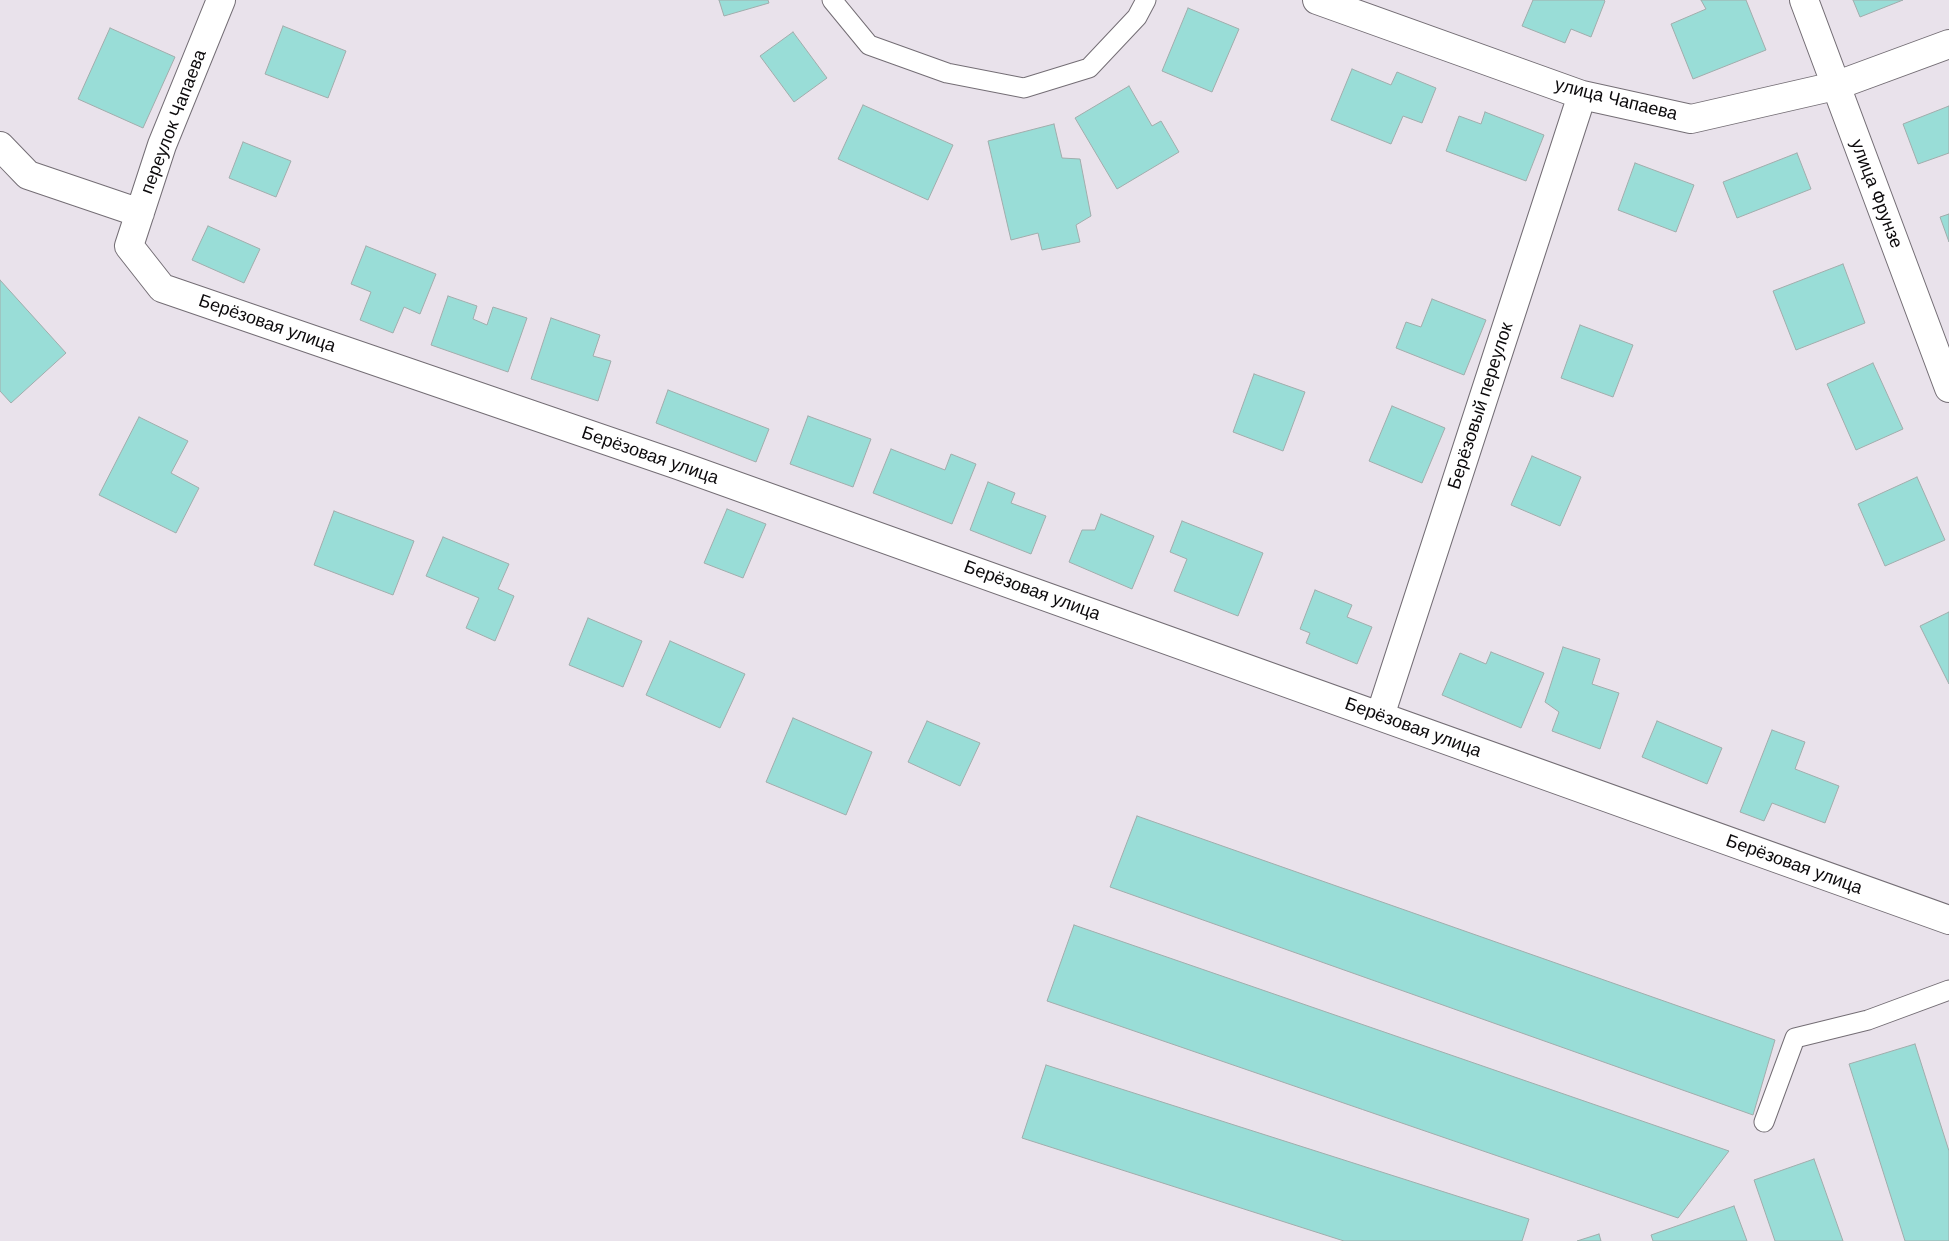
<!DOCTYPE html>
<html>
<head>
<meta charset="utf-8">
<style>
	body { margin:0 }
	canvas { display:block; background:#e9e2eb }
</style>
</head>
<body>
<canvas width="1949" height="1241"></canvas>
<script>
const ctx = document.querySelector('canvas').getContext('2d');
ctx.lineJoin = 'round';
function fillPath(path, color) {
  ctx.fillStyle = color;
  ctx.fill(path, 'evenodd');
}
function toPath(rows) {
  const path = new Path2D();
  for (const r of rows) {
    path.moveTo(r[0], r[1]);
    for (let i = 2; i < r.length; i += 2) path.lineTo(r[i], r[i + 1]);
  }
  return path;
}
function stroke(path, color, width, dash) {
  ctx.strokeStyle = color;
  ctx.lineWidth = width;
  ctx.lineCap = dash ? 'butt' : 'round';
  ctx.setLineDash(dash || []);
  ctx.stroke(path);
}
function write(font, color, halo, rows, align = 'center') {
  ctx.font = font + ' Arial,sans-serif';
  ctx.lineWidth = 4.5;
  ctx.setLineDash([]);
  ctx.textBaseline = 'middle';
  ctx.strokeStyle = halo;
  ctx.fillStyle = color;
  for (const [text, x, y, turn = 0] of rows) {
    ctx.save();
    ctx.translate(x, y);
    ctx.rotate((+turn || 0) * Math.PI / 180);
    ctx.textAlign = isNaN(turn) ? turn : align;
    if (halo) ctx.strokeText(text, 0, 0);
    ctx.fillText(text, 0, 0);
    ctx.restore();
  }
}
const building = toPath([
	[719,0,768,0,769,3,724,16,719,0],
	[1533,0,1604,0,1605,1,1591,37,1571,29,1565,43,1522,26,1533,0],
	[1701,0,1746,0,1766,50,1693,79,1671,24,1706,9,1701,0],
	[1853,0,1903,0,1860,17,1853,0],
	[1188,8,1239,29,1212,92,1162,71,1188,8],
	[283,26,346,51,328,98,265,74,283,26],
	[110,28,175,57,143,128,78,99,110,28],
	[793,32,827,78,794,102,760,56,793,32],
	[1352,69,1391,85,1397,72,1436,88,1422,123,1403,116,1391,144,1331,120,1352,69],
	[1129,86,1152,126,1161,121,1179,152,1117,189,1075,118,1129,86],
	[863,105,953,145,928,200,838,159,863,105],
	[1949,106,1949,153,1918,164,1903,124,1949,106],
	[1485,112,1544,135,1526,181,1446,151,1459,116,1481,124,1485,112],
	[1054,124,1062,158,1080,159,1091,216,1076,225,1080,242,1042,250,1038,233,1011,240,988,141,1054,124],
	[243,142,291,161,276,197,229,178,243,142],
	[1797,153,1811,189,1737,218,1723,182,1797,153],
	[1635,163,1694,185,1676,232,1618,210,1635,163],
	[1949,214,1949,242,1940,217,1949,214],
	[208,226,260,249,244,283,192,260,208,226],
	[366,246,436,274,420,314,404,307,393,333,360,320,371,292,351,284,366,246],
	[1843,264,1865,323,1796,350,1773,291,1843,264],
	[0,280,66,353,11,403,0,391,0,280],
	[448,296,477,306,473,319,487,325,493,307,527,318,508,372,431,345,448,296],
	[1432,299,1486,320,1464,375,1396,348,1406,322,1421,327,1432,299],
	[551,318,600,335,593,356,611,361,598,401,531,379,551,318],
	[1580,325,1633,345,1613,397,1561,378,1580,325],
	[1873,363,1903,429,1856,450,1827,384,1873,363],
	[1254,374,1305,392,1283,451,1233,432,1254,374],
	[668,390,769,429,756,462,656,423,668,390],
	[1392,406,1445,428,1422,483,1369,461,1392,406],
	[808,416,871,439,853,487,790,464,808,416],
	[139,417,188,441,171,473,199,488,176,533,99,495,139,417],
	[891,449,945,470,951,454,976,464,952,524,873,493,891,449],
	[1532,456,1581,477,1560,526,1511,505,1532,456],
	[1917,477,1945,540,1885,566,1858,504,1917,477],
	[988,482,1015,493,1011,503,1046,516,1031,554,970,530,988,482],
	[727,509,766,524,743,578,704,563,727,509],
	[334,511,414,541,393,595,314,565,334,511],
	[1101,514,1154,536,1132,589,1069,562,1082,530,1095,530,1101,514],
	[1182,521,1263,553,1238,616,1174,591,1187,559,1170,552,1182,521],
	[443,537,509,564,498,589,514,596,495,641,466,628,479,598,426,576,443,537],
	[1315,590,1352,605,1347,617,1372,627,1357,664,1306,643,1310,633,1300,629,1315,590],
	[1949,612,1949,684,1920,626,1949,612],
	[588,618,642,641,623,687,569,665,588,618],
	[670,641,745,674,720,728,646,695,670,641],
	[1563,647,1600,659,1592,684,1619,693,1600,749,1552,731,1559,712,1545,702,1563,647],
	[1491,652,1544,673,1521,728,1442,695,1460,653,1486,664,1491,652],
	[793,718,872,752,846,815,766,782,793,718],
	[927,721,980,743,960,786,908,762,927,721],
	[1657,721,1722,748,1707,784,1642,757,1657,721],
	[1772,730,1805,742,1795,769,1839,786,1825,823,1772,803,1764,821,1740,812,1772,730],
	[1137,816,1775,1040,1753,1115,1110,887,1137,816],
	[1074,925,1729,1151,1678,1218,1047,1001,1074,925],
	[1915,1044,1949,1151,1949,1241,1905,1241,1849,1064,1915,1044],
	[1046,1065,1529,1219,1522,1241,1344,1241,1022,1138,1046,1065],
	[1814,1159,1843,1241,1775,1241,1754,1180,1814,1159],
	[1734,1206,1747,1241,1653,1241,1651,1235,1734,1206],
	[1599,1234,1601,1241,1577,1241,1599,1234]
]);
const service = toPath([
	[832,0,869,45,947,73,1024,88,1089,68,1137,17,1146,0],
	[1764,1122,1795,1038,1868,1020,1949,990]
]);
const minor = toPath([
	[221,0,162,145,129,246,162,288,678,465,1949,920],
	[1317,0,1582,95,1691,119,1835,86,1949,44],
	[1804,0,1949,388],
	[0,146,28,175,140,213],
	[1380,716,1582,95]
]);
const streetNames = [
	["улица Чапаева",1616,100,14],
	["переулок Чапаева",174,122,-69],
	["улица Фрунзе",1876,194,69],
	["Берёзовая улица",267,324,19],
	["Берёзовый переулок",1481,406,-72],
	["Берёзовая улица",650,456,19],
	["Берёзовая улица",1032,591,20],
	["Берёзовая улица",1413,728,20],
	["Берёзовая улица",1794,865,20]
];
fillPath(building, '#99ddd7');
stroke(building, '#a1adac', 1);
stroke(service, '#746e75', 21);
stroke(minor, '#746e75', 30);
stroke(service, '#fff', 19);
stroke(minor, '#fff', 28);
write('18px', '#0d0b0d', '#fff', streetNames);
</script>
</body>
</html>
